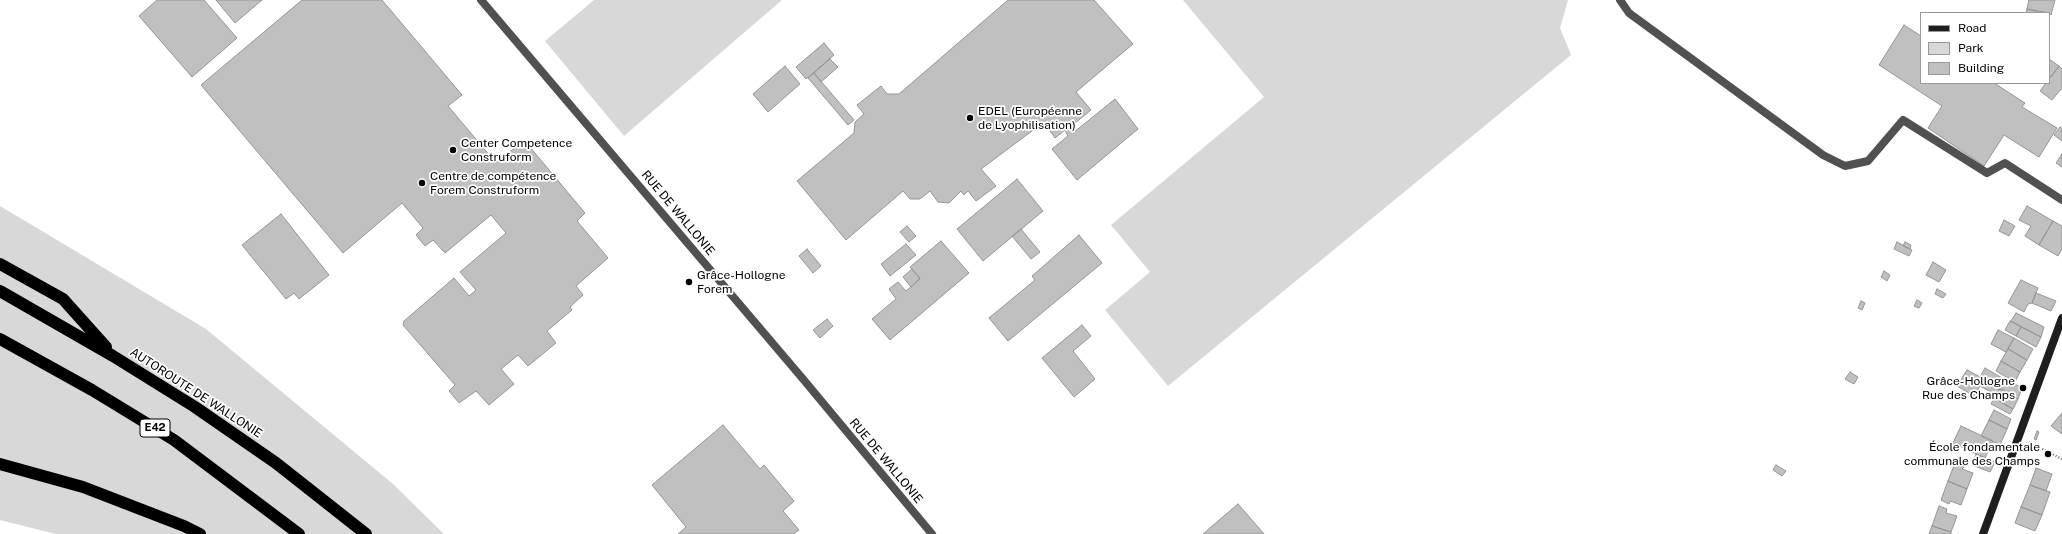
<!DOCTYPE html>
<html>
<head>
<meta charset="utf-8">
<style>
	body { margin:0 }
	#map { position:relative; width:2062px; height:534px; overflow:hidden; background:#fff; font-family:"Public Sans",sans-serif }
	canvas { display:block }
	.legend { position:absolute; left:1920px; top:12px; width:130px; height:72px; box-sizing:border-box; background:#fff; border:1px solid #999; margin:0; padding:5px 7px; list-style:none; font-size:12px; color:#000 }
	.legend li { display:flex; align-items:center; gap:8px; height:20px }
	.legend b { width:20px; border:1px solid #999 }
</style>
</head>
<body>
<div id="map">
<canvas width="2062" height="534"></canvas>
<ul class="legend">
<li><b style="height:5px;background:#1e1e1e"></b>Road</li>
<li><b style="height:11px;background:#d8d8d8"></b>Park</li>
<li><b style="height:11px;background:#c0c0c0"></b>Building</li>
</ul>
</div>
<script>
const ctx = document.querySelector('canvas').getContext('2d');
ctx.lineJoin = 'round';
function fillPath(path, color) {
  ctx.fillStyle = color;
  ctx.fill(path, 'evenodd');
}
function toPath(rows) {
  const path = new Path2D();
  for (const r of rows) {
    path.moveTo(r[0], r[1]);
    for (let i = 2; i < r.length; i += 2) path.lineTo(r[i], r[i + 1]);
  }
  return path;
}
function stroke(path, color, width, dash) {
  ctx.strokeStyle = color;
  ctx.lineWidth = width;
  ctx.lineCap = dash ? 'butt' : 'round';
  ctx.setLineDash(dash || []);
  ctx.stroke(path);
}
function write(font, color, halo, rows, align = 'center') {
  ctx.font = font + ' "Public Sans",sans-serif';
  ctx.lineWidth = 3.5;
  ctx.setLineDash([]);
  ctx.textBaseline = 'middle';
  ctx.strokeStyle = halo;
  ctx.fillStyle = color;
  for (const [text, x, y, turn = 0] of rows) {
    ctx.save();
    ctx.translate(x, y);
    ctx.rotate((+turn || 0) * Math.PI / 180);
    ctx.textAlign = isNaN(turn) ? turn : align;
    if (halo) ctx.strokeText(text, 0, 0);
    ctx.fillText(text, 0, 0);
    ctx.restore();
  }
}
const green = toPath([
	[594,0,782,0,624,136,545,41],
	[1183,0,1568,0,1560,28,1571,55,1168,386,1105,310,1150,272,1111,225,1264,97],
	[0,206,206,329,393,484,444,534,56,534,0,520]
]);
const building = toPath([
	[157,0,204,0,237,38,192,77,139,16,157,0],
	[216,0,262,0,235,23,216,0],
	[302,0,382,0,462,95,448,106,496,163,524,140,585,213,577,221,608,258,576,286,583,295,570,307,572,310,547,331,556,343,528,366,518,355,501,369,514,384,489,405,476,391,459,403,449,391,455,385,403,325,404,321,454,278,469,296,476,290,460,272,506,233,491,215,445,253,433,240,425,246,416,235,423,228,402,203,343,253,201,85,302,0],
	[1008,0,1094,0,1133,44,1076,92,1091,110,1069,128,1073,133,1115,99,1138,129,1077,180,1052,149,1068,136,1065,130,1055,138,1044,122,981,169,996,186,976,201,968,191,964,195,961,191,949,203,938,202,930,191,920,199,910,199,903,191,846,240,797,181,854,133,855,122,864,114,857,105,881,86,887,94,899,94,1008,0],
	[2029,0,2055,0,2051,15,2049,13,2027,9,2029,0],
	[2027,9,2042,13,2026,13,2027,9],
	[1904,25,1921,36,1921,83,1994,83,2025,103,2022,107,2057,128,2039,157,2004,135,1984,166,1928,128,1942,106,1879,65,1904,25],
	[824,43,834,55,806,79,796,67,824,43],
	[830,59,838,67,821,82,814,73,830,59],
	[2049,59,2059,66,2051,77,2049,75,2049,59],
	[785,66,800,84,768,112,753,94,785,66],
	[2059,66,2062,69,2062,88,2052,100,2040,91,2046,83,2049,83,2049,79,2059,66],
	[814,73,854,120,848,125,808,78,814,73],
	[2060,127,2062,129,2062,141,2054,135,2060,127],
	[2062,154,2062,167,2056,163,2062,154],
	[1017,179,1043,211,983,261,957,229,1017,179],
	[2027,206,2053,221,2039,245,2025,236,2031,226,2019,220,2027,206],
	[281,214,329,275,299,299,294,293,286,299,242,245,281,214],
	[2004,220,2015,226,2009,236,1999,231,2004,220],
	[2053,221,2062,226,2062,249,2058,256,2039,245,2053,221],
	[907,226,916,236,909,242,900,232,907,226],
	[1021,229,1040,252,1031,259,1012,236,1021,229],
	[1079,235,1102,263,1008,341,989,318,1035,280,1032,276,1079,235],
	[941,241,969,273,890,340,872,319,896,299,889,289,898,282,906,291,920,279,910,267,941,241],
	[1897,242,1912,250,1909,256,1894,249,1897,242],
	[1905,242,1911,245,1910,249,1903,246,1905,242],
	[906,244,916,255,890,276,881,264,906,244],
	[807,249,821,266,813,273,799,256,807,249],
	[1933,262,1946,270,1939,282,1926,275,1933,262],
	[912,269,920,278,911,287,903,277,912,269],
	[1884,271,1890,275,1887,281,1881,277,1884,271],
	[2021,280,2038,288,2032,303,2028,304,2024,312,2008,303,2021,280],
	[1937,289,1946,294,1943,298,1935,294,1937,289],
	[2036,293,2056,301,2051,311,2032,303,2036,293],
	[1917,300,1922,303,1919,308,1914,306,1917,300],
	[1861,301,1865,303,1862,310,1858,308,1861,301],
	[2016,313,2044,327,2041,337,2011,321,2016,313],
	[827,319,833,326,820,338,813,330,827,319],
	[2010,321,2021,327,2016,336,2005,330,2010,321],
	[1082,325,1091,336,1073,351,1095,379,1074,397,1042,358,1082,325],
	[2021,327,2041,337,2036,347,2016,336,2021,327],
	[1998,330,2014,338,2006,352,1991,344,1998,330],
	[2014,338,2033,349,2027,360,2008,349,2014,338],
	[2008,349,2027,360,2020,372,2001,361,2008,349],
	[2001,361,2020,372,2015,382,1996,371,2001,361],
	[1985,368,2004,379,1998,388,1980,377,1985,368],
	[1967,370,1984,379,1974,396,1957,386,1967,370],
	[1850,372,1858,377,1854,384,1845,379,1850,372],
	[2004,378,2022,388,2018,399,1998,388,2004,378],
	[1984,379,2000,388,1996,395,1980,386,1984,379],
	[2000,388,2018,399,2013,409,1994,398,2000,388],
	[1994,398,2013,409,2010,414,1991,404,1994,398],
	[1994,410,2011,419,2007,429,1989,420,1994,410],
	[2062,413,2062,434,2051,426,2062,413],
	[1989,420,2007,429,2000,445,1981,436,1989,420],
	[723,425,760,469,764,465,794,501,783,511,799,530,793,534,678,534,686,527,652,485,723,425],
	[1961,426,1993,441,1985,458,1953,443,1961,426],
	[2037,431,2039,432,2036,440,2034,439,2037,431],
	[1976,454,1995,462,1990,472,1972,465,1976,454],
	[1955,463,1964,467,1962,469,1973,473,1967,489,1948,481,1955,463],
	[1776,465,1786,471,1782,476,1773,470,1776,465],
	[2036,468,2052,474,2046,491,2030,485,2036,468],
	[1948,481,1967,489,1961,505,1950,501,1949,504,1941,500,1948,481],
	[2030,485,2050,492,2042,515,2021,507,2030,485],
	[1238,504,1264,534,1203,534,1211,527,1238,504],
	[1939,506,1947,509,1946,513,1957,516,1951,532,1932,526,1939,506],
	[2021,507,2042,515,2035,531,2015,523,2021,507],
	[1932,526,1951,532,1951,534,1929,534,1932,526]
]);
const path = toPath([
	[2029,442,2062,459]
]);
const service = toPath([
	[1620,0,1629,13,1823,155,1845,166,1868,161,1903,120,1987,173,2005,163,2062,200]
]);
const tertiary = toPath([
	[481,0,803,379,932,534]
]);
const secondary = toPath([
	[1983,534,2062,318]
]);
const motorway = toPath([
	[0,264,63,299,106,347],
	[0,291,113,356,195,407,276,463,366,534],
	[0,339,92,390,174,440,299,534],
	[0,464,83,487,184,526,200,534]
]);
const markers = [
	[970,118,4,"#000"],
	[453,150,4,"#000"],
	[422,183,4,"#000"],
	[689,282,4,"#000"],
	[2023,388,4,"#000"],
	[2048,454,4,"#000"]
];
const shields = [
	[155,428,30]
];
const shieldNames = [
	["E42",155,428]
];
const poiNames = [
	["EDEL (Européenne",978,111],
	["de Lyophilisation)",978,125],
	["Center Competence",461,143],
	["Construform",461,157],
	["Centre de compétence",430,176],
	["Forem Construform",430,190],
	["Grâce-Hollogne",697,275],
	["Forem",697,289],
	["Grâce-Hollogne",2015,381,"right"],
	["Rue des Champs",2015,395,"right"],
	["École fondamentale",2040,447,"right"],
	["communale des Champs",2040,461,"right"]
];
const streetNames = [
	["RUE DE WALLONIE",678,213,50],
	["AUTOROUTE DE WALLONIE",196,393,33],
	["RUE DE WALLONIE",886,461,50]
];
fillPath(green, '#d8d8d8');
fillPath(building, '#c0c0c0');
stroke(building, '#959595', 1);
stroke(path, '#737373', 2.5, [1, 2]);
stroke(service, '#515151', 8);
stroke(tertiary, '#515151', 8);
stroke(secondary, '#1e1e1e', 8);
stroke(motorway, '#000', 12);
for (const [x, y, r, color] of markers) {
  const dot = new Path2D();
  dot.arc(x, y, r, 0, 2 * Math.PI);
  ctx.fillStyle = color;
  ctx.fill(dot);
  stroke(dot, '#fff', 1.5);
}
for (const [x, y, w] of shields) {
  const box = new Path2D();
  box.roundRect(x - w / 2, y - 9, w, 18, 3);
  ctx.fillStyle = '#fff';
  ctx.fill(box);
  stroke(box, '#000', 1);
}
write('bold 11px', '#000', null, shieldNames);
write('12px', '#000', '#fff', poiNames, 'left');
write('12px', '#000', '#fff', streetNames);
</script>
</body>
</html>
